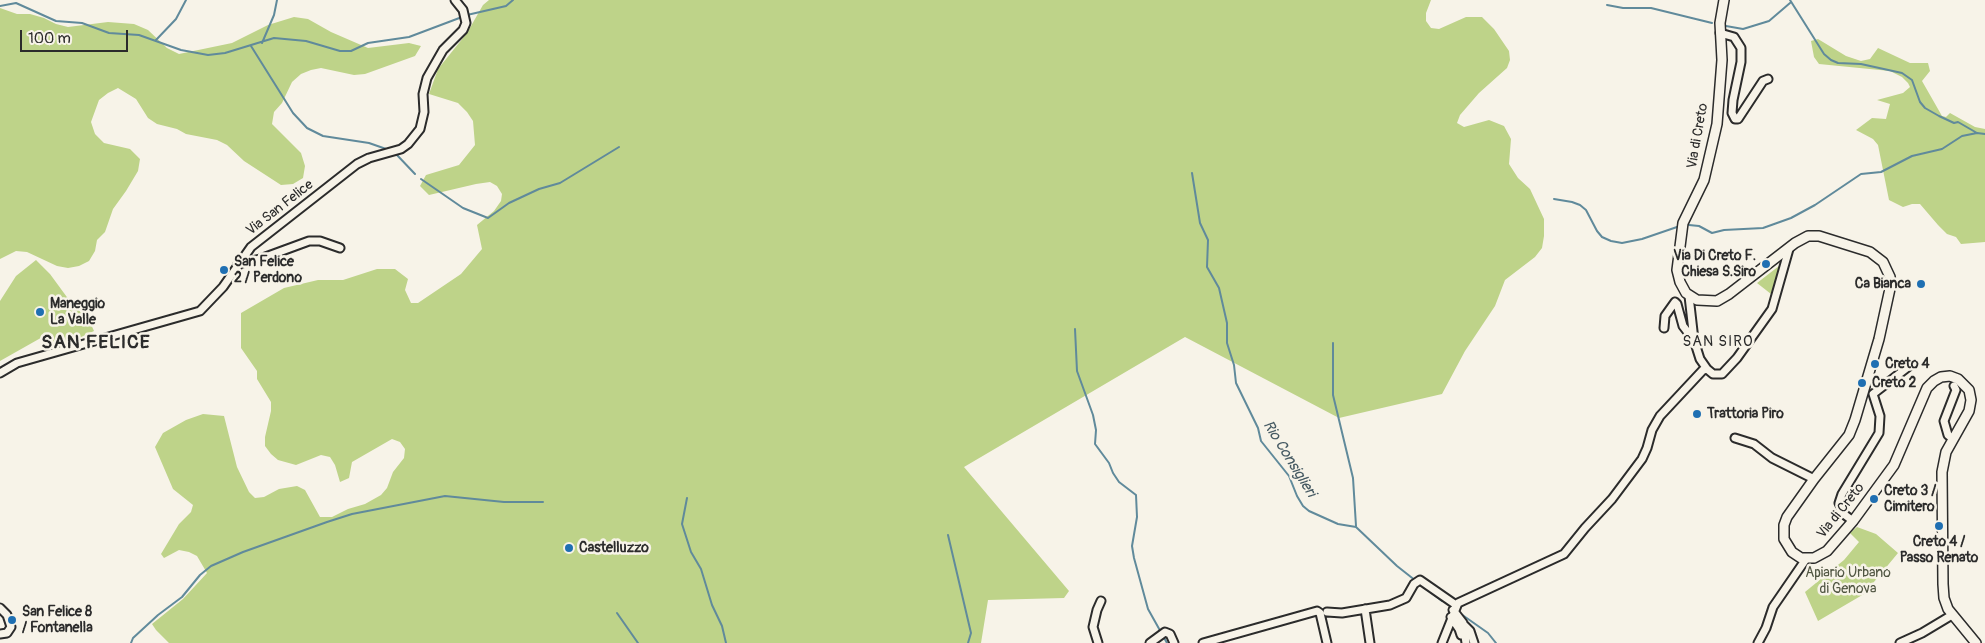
<!DOCTYPE html>
<html>
<head>
<meta charset="utf-8">
<style>
	body { margin:0 }
	#map { position:relative; width:1985px; height:643px; overflow:hidden; background:#f7f3e8; font-family:Pangolin,sans-serif }
	canvas { display:block }
	.scale { position:absolute; left:20px; top:30px; width:108px; height:22px; box-sizing:border-box; border:2px solid #2b2b2b; border-top:0; padding-left:6px; font-size:15px; line-height:18px; white-space:nowrap; color:#2b2b2b; -webkit-text-stroke:4px #f7f3e8; paint-order:stroke }
</style>
</head>
<body>
<div id="map">
<canvas width="1985" height="643"></canvas>
<div class="scale">100 m</div>
</div>
<script>
const ctx = document.querySelector('canvas').getContext('2d');
ctx.lineJoin = 'round';
function fillPath(path, color) {
  ctx.fillStyle = color;
  ctx.fill(path, 'evenodd');
}
function toPath(rows) {
  const path = new Path2D();
  for (const r of rows) {
    path.moveTo(r[0], r[1]);
    for (let i = 2; i < r.length; i += 2) path.lineTo(r[i], r[i + 1]);
  }
  return path;
}
function stroke(path, color, width, dash) {
  ctx.strokeStyle = color;
  ctx.lineWidth = width;
  ctx.lineCap = dash ? 'butt' : 'round';
  ctx.setLineDash(dash || []);
  ctx.stroke(path);
}
function write(font, color, halo, rows, align = 'center') {
  ctx.font = font + ' Pangolin,sans-serif';
  ctx.lineWidth = 5;
  ctx.setLineDash([]);
  ctx.textBaseline = 'middle';
  ctx.strokeStyle = halo;
  ctx.fillStyle = color;
  for (const [text, x, y, turn = 0] of rows) {
    ctx.save();
    ctx.translate(x, y);
    ctx.rotate((+turn || 0) * Math.PI / 180);
    ctx.textAlign = isNaN(turn) ? turn : align;
    if (halo) ctx.strokeText(text, 0, 0);
    ctx.fillText(text, 0, 0);
    ctx.restore();
  }
}
const green = toPath([
	[489,0,1431,0,1426,13,1426,21,1431,28,1439,29,1466,17,1482,17,1494,29,1509,51,1510,60,1507,68,1479,93,1460,115,1457,123,1464,127,1489,120,1504,126,1511,139,1509,164,1518,178,1530,189,1544,219,1544,236,1542,248,1535,257,1505,280,1495,306,1465,351,1442,394,1339,418,1185,337,964,467,1069,591,1064,598,988,600,981,643,169,643,156,630,152,624,183,599,207,573,197,556,189,552,179,550,164,558,161,554,179,524,191,512,193,505,173,489,155,447,163,433,186,420,203,414,224,416,237,467,249,492,255,498,264,497,279,489,297,486,305,490,320,517,332,517,348,509,365,504,381,495,387,488,393,472,404,458,405,449,400,442,392,439,352,462,349,478,340,482,335,465,330,457,321,455,296,465,278,460,271,454,265,446,265,437,271,411,271,402,257,379,257,371,241,348,241,313,284,288,318,280,343,280,377,269,395,269,408,279,405,290,411,303,418,303,461,274,482,249,477,225,494,211,501,201,502,194,497,186,490,182,476,184,429,195,420,186,426,175,459,165,475,145,473,121,467,112,458,103,429,94,438,69,467,33,483,5],
	[0,8,17,14,30,14,44,18,56,24,68,27,108,22,134,24,148,30,167,48,179,54,232,43,268,25,294,17,308,19,331,32,368,48,409,43,421,46,415,56,365,74,354,75,321,68,311,70,301,74,292,82,282,103,274,112,272,124,301,153,305,166,303,178,293,184,281,185,244,161,227,145,217,140,186,134,177,129,157,124,148,118,136,99,118,88,108,93,99,100,91,122,95,134,104,143,130,149,140,159,138,171,126,191,113,209,105,232,97,240,95,251,89,261,79,266,68,268,57,266,27,252,16,251,0,259],
	[1818,39,1846,56,1861,61,1870,59,1878,48,1910,63,1928,63,1930,71,1922,81,1942,116,1946,117,1950,113,1975,127,1985,129,1985,242,1961,244,1956,237,1947,234,1938,225,1920,204,1912,204,1903,207,1889,200,1878,145,1873,139,1856,130,1872,118,1886,119,1890,104,1877,100,1903,93,1910,87,1908,83,1902,77,1890,71,1819,64,1814,57,1811,41],
	[36,260,50,274,72,304,89,320,94,331,79,338,76,343,61,348,46,335,0,361,0,301,16,276],
	[1779,266,1781,267,1771,294,1757,283],
	[1857,527,1876,534,1898,553,1864,594,1818,621,1805,592,1844,560,1859,542,1850,533]
]);
const stream = toPath([
	[1790,0,1824,54,1831,60,1838,63,1861,64,1902,73,1912,80,1920,102,1925,108,1939,116,1954,123,1958,122,1977,133,1985,134],
	[1607,5,1623,8,1651,8,1712,23],
	[0,6,16,3,56,21,82,23,109,33,139,35,181,50,208,55,225,53,274,38,306,41,340,51,351,51,368,43,409,37,462,17],
	[467,15,506,6,513,0],
	[1726,26,1743,29,1769,21,1790,3],
	[156,40,176,19,186,0],
	[262,43,274,15,277,0],
	[251,46,293,113,307,128,323,136,369,143,389,150],
	[396,154,415,174],
	[1192,173,1200,223,1208,240,1207,267,1219,288,1227,323,1227,343,1234,365,1236,383,1258,428,1261,441,1289,476,1297,496,1303,506,1309,511,1338,524,1356,527,1397,566,1416,581],
	[421,179,463,208,488,218,509,203,539,189,560,183,619,147],
	[1554,199,1572,202,1580,205,1586,210,1597,231,1602,237,1611,241,1622,243,1642,239,1677,227],
	[1689,225,1699,226,1712,233,1724,230,1763,228,1791,218,1815,205,1861,174,1881,172,1912,156,1942,149,1962,136,1977,133],
	[1075,329,1077,371,1093,415,1096,430,1095,444,1109,463,1113,473,1119,482,1136,495,1137,517,1132,546,1134,558,1148,609,1167,643],
	[1333,343,1333,395,1353,478,1356,526],
	[687,498,682,524,691,552,701,569,712,605,722,626,726,643],
	[948,535,971,633,968,643],
	[1420,584,1442,601],
	[617,613,638,643],
	[1461,614,1488,633,1496,643],
	[131,643,133,638,158,615,182,597,200,575,211,566,243,552,327,522,352,514,445,496,504,502,543,502]
]);
const minor = toPath([
	[1720,33,1734,37,1741,48,1741,62,1733,100,1732,113,1735,119,1738,119,1763,81,1768,79],
	[238,264,260,259,309,241,320,241,340,248],
	[1689,296,1694,340,1700,359,1707,369,1713,374,1722,374,1737,358,1772,309,1789,249],
	[1664,328,1665,316,1675,302,1677,304,1683,326,1693,339],
	[0,373,17,363,200,311,223,287,251,247,357,164,369,158,401,149,408,144,420,129,424,112,423,94,427,78,443,50,463,30,466,23,463,10,455,0],
	[1735,438,1754,444,1772,458,1814,479],
	[1953,439,1948,435,1944,421,1956,390,1954,386],
	[1853,521,1845,515,1839,503,1842,494,1879,433,1880,416,1873,394,1908,367],
	[0,608,7,615,11,627,7,633,0,634],
	[1365,609,1370,643],
	[1453,610,1463,623,1466,643],
	[1327,612,1342,613,1390,605,1406,598,1414,584,1420,580,1456,605],
	[1451,617,1459,629,1461,635],
	[1463,624,1470,631,1474,643],
	[1098,643,1093,627,1097,610,1101,601],
	[1150,643,1165,632,1170,634,1174,643],
	[1203,643,1317,611,1320,613,1327,643],
	[1442,643,1458,603,1564,554,1585,528,1612,499,1642,459,1647,448,1652,430,1660,416,1703,370,1707,369],
	[1758,643,1766,628,1773,607,1806,559],
	[1900,643,1922,633,1952,615]
]);
const major = toPath([
	[1724,0,1720,23,1722,60,1717,124,1704,180,1683,223,1677,270,1680,282,1686,293,1697,300,1717,301,1729,294,1795,243,1808,236,1819,236,1870,252,1883,262,1890,277,1891,284,1879,339,1855,420,1849,435,1814,479,1787,517,1784,525,1784,539,1792,552,1801,558,1814,558,1827,551,1853,521,1894,465,1927,388,1934,381,1941,377,1950,376,1958,379,1969,390,1971,400,1969,411,1946,452,1942,472,1943,584,1944,598,1948,609,1976,643]
]);
const markers = [
	[1766,264,5,"#1f6fb2"],
	[224,270,5,"#1f6fb2"],
	[1921,284,5,"#1f6fb2"],
	[40,312,5,"#1f6fb2"],
	[1875,364,5,"#1f6fb2"],
	[1862,383,5,"#1f6fb2"],
	[1697,414,5,"#1f6fb2"],
	[1874,499,5,"#1f6fb2"],
	[1939,526,5,"#1f6fb2"],
	[569,548,5,"#1f6fb2"],
	[12,620,5,"#1f6fb2"]
];
const streetNames = [
	["Via di Creto",1698,136,-80],
	["Via San Felice",280,208,-38],
	["Via di Creto",1841,511,-51]
];
const poiNames = [
	["Via Di Creto F.",1756,256,"right"],
	["Chiesa S.Siro",1756,272,"right"],
	["San Felice",234,262],
	["2 / Perdono",234,278],
	["Ca Bianca",1911,284,"right"],
	["Maneggio",50,304],
	["La Valle",50,320],
	["Creto 4",1885,364],
	["Creto 2",1872,383],
	["Trattoria Piro",1707,414],
	["Creto 3 /",1884,491],
	["Cimitero",1884,507],
	["Creto 4 /",1939,542,"center"],
	["Passo Renato",1939,558,"center"],
	["Castelluzzo",579,548],
	["San Felice 8",22,612],
	["/ Fontanella",22,628]
];
const parkNames = [
	["Apiario Urbano",1848,573],
	["di Genova",1848,589]
];
const neighbourhoodNames = [
	["SAN SIRO",1718,342]
];
const waterNames = [
	["Rio Consiglieri",1289,459,58]
];
const districtNames = [
	["SAN FELICE",96,343]
];
fillPath(green, '#bed389');
stroke(stream, '#608a9b', 2);
stroke(minor, '#2b2b2b', 11);
stroke(major, '#2b2b2b', 12);
stroke(minor, '#f7f3e8', 7);
stroke(major, '#f7f3e8', 9);
for (const [x, y, r, color] of markers) {
  const dot = new Path2D();
  dot.arc(x, y, r, 0, 2 * Math.PI);
  ctx.fillStyle = color;
  ctx.fill(dot);
  stroke(dot, '#f7f3e8', 2);
}
write('14px', '#2b2b2b', '#f7f3e8', streetNames);
write('bold 14px', '#2b2b2b', '#f7f3e8', poiNames, 'left');
write('14px', '#505542', '#f7f3e8', parkNames);
ctx.letterSpacing = '1px';
write('15px', '#2b2b2b', '#f7f3e8', neighbourhoodNames);
ctx.letterSpacing = '0px';
write('italic 15px', '#465a63', '#f7f3e8', waterNames);
ctx.letterSpacing = '1px';
write('bold 19px', '#2b2b2b', '#f7f3e8', districtNames);
ctx.letterSpacing = '0px';
</script>
</body>
</html>
